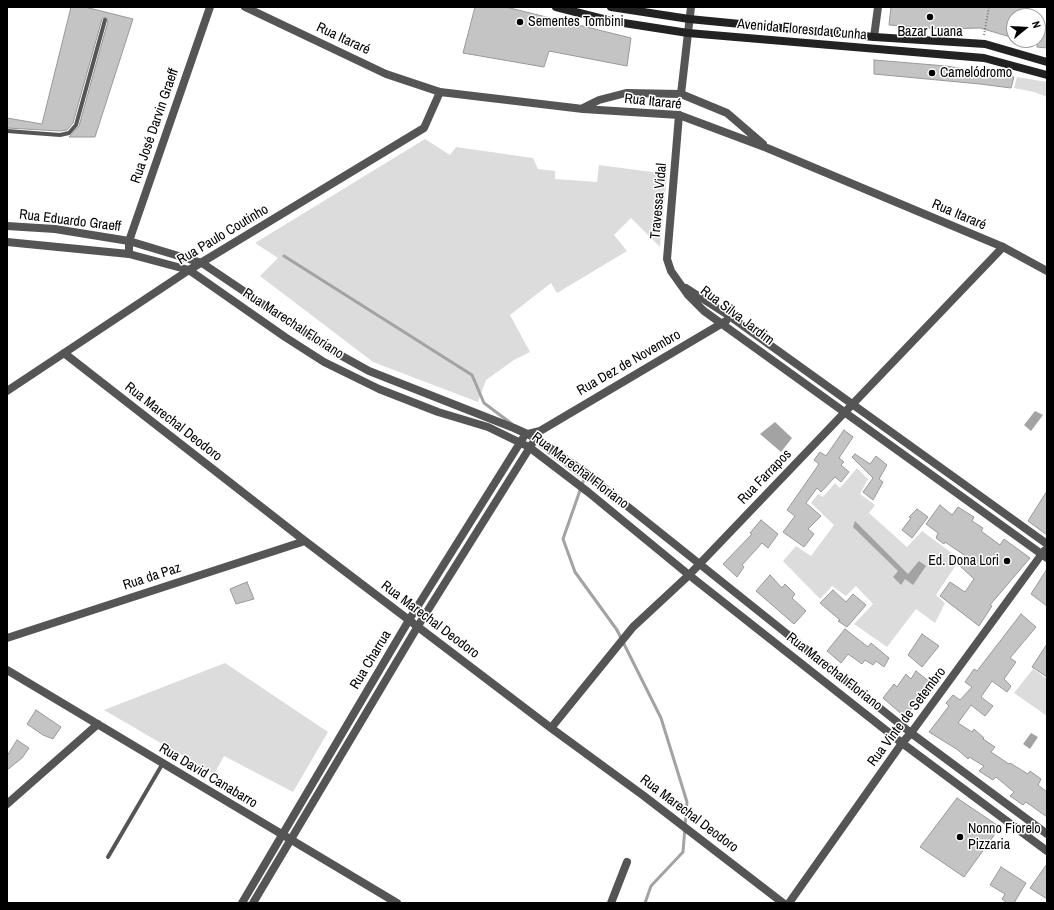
<!DOCTYPE html>
<html>
<head>
<meta charset="utf-8">
<style>
	body { margin:0 }
	#map { position:relative; width:1054px; height:910px; overflow:hidden; background:#fff; font-family:"Archivo Narrow",sans-serif }
	canvas { display:block }
	.frame { position:absolute; inset:0; border:8px solid #000; pointer-events:none }
	.north { position:absolute; left:1006px; top:8px; width:40px; height:40px; box-sizing:border-box; background:#fff; border:1px solid #999; border-radius:50%; rotate:72deg; font-size:11px; font-weight:700; line-height:16px; text-align:center; color:#000 }
	.north::after { content:''; display:block; margin:auto; width:14px; height:18px; background:#000; clip-path:polygon(50% 0,100% 100%,50% 72%,0 100%) }
</style>
</head>
<body>
<div id="map">
<canvas width="1054" height="910"></canvas>
<div class="frame"></div>
<div class="north">N</div>
</div>
<script>
const ctx = document.querySelector('canvas').getContext('2d');
ctx.lineJoin = 'round';
function fillPath(path, color) {
  ctx.fillStyle = color;
  ctx.fill(path, 'evenodd');
}
function toPath(rows) {
  const path = new Path2D();
  for (const r of rows) {
    path.moveTo(r[0], r[1]);
    for (let i = 2; i < r.length; i += 2) path.lineTo(r[i], r[i + 1]);
  }
  return path;
}
function stroke(path, color, width, dash) {
  ctx.strokeStyle = color;
  ctx.lineWidth = width;
  ctx.lineCap = dash ? 'butt' : 'round';
  ctx.setLineDash(dash || []);
  ctx.stroke(path);
}
function write(font, color, halo, rows, align = 'center') {
  ctx.font = font + ' "Archivo Narrow",sans-serif';
  ctx.lineWidth = 3;
  ctx.setLineDash([]);
  ctx.textBaseline = 'middle';
  ctx.strokeStyle = halo;
  ctx.fillStyle = color;
  for (const [text, x, y, turn = 0] of rows) {
    ctx.save();
    ctx.translate(x, y);
    ctx.rotate((+turn || 0) * Math.PI / 180);
    ctx.textAlign = isNaN(turn) ? turn : align;
    if (halo) ctx.strokeText(text, 0, 0);
    ctx.fillText(text, 0, 0);
    ctx.restore();
  }
}
const green = toPath([
	[1017,77,1047,82,1047,97,1034,92,1014,88],
	[425,139,450,155,456,147,533,158,538,169,555,171,555,179,597,182,599,165,667,174,660,247,631,218,614,235,627,251,557,293,551,283,510,315,530,352,514,360,486,380,478,402,373,362,260,276,278,258,255,243],
	[857,468,868,479,860,494,875,505,869,513,907,547,922,531,960,559,936,595,945,603,935,623,916,609,887,647,854,624,873,604,856,586,846,596,832,586,820,599,783,561,796,546,811,556,834,525,811,503,818,494,823,497,835,483,840,488],
	[225,663,328,732,293,792,224,756,214,774,104,710],
	[1033,669,1047,679,1047,716,1014,693]
]);
const water = toPath([
	[1035,411,1043,415,1031,431,1024,425],
	[775,422,792,438,781,452,760,434],
	[855,521,908,574,919,561,926,566,913,585,905,579,901,585,893,577,898,571,853,527],
	[1031,733,1038,737,1030,749,1023,744]
]);
const stream = toPath([
	[284,256,472,375,484,403,512,424],
	[539,445,584,479,563,539,575,572,617,630,661,718,687,802,683,852,651,886,645,903]
]);
const building = toPath([
	[71,7,85,7,133,19,95,137,69,137,79,126,108,21,106,17,102,19,73,123,67,130,60,131,7,128,7,118,42,124,71,7],
	[475,7,506,7,631,38,627,66,549,51,544,67,463,53,475,7],
	[891,7,1029,7,1027,16,1014,16,1014,38,980,28,941,29,889,25,891,7],
	[1038,27,1047,31,1047,48,1037,47,1038,27],
	[874,60,946,66,1014,77,1011,88,980,84,874,74,874,60],
	[844,430,853,437,839,458,844,462,841,465,849,472,841,482,835,477,821,492,817,488,806,503,821,516,808,529,814,534,804,547,783,532,795,516,787,510,819,464,814,460,820,452,826,456,844,430],
	[855,454,870,464,876,456,887,465,879,479,883,482,873,500,863,492,873,478,852,457,855,454],
	[1047,491,1047,535,1028,521,1047,491],
	[940,505,952,515,958,507,974,517,972,521,983,528,981,531,1000,545,1004,539,1030,558,990,605,992,606,979,626,940,596,950,582,965,592,974,579,960,566,967,557,945,542,944,544,936,538,938,533,926,524,940,505],
	[917,509,928,517,912,538,902,530,911,518,909,517,917,509],
	[761,520,778,534,768,548,762,543,742,565,744,567,737,577,723,564,752,534,750,533,761,520],
	[1047,569,1047,606,1031,594,1047,569],
	[770,575,782,588,785,584,795,594,792,598,806,611,794,624,756,591,770,575],
	[247,582,254,599,236,604,230,589,247,582],
	[833,590,846,602,853,594,866,605,847,627,838,621,840,620,820,603,833,590],
	[1021,614,1036,627,1010,658,1016,662,1004,679,1011,686,1007,692,992,681,981,697,993,706,985,716,971,705,958,723,972,732,974,729,984,738,983,739,995,747,991,752,1009,764,1010,763,1028,774,1030,771,1041,779,1038,785,1047,792,1047,817,1026,802,1023,805,1010,796,1014,792,996,777,993,780,979,771,984,766,969,757,968,759,958,750,929,732,949,706,946,703,953,695,960,700,972,687,965,682,974,669,977,671,1021,614],
	[845,629,868,647,871,643,889,658,884,667,876,661,873,665,865,660,862,664,848,654,841,663,827,651,845,629],
	[922,634,939,646,922,667,908,655,922,634],
	[1047,644,1047,677,1032,667,1047,644],
	[916,671,931,683,921,700,919,699,905,717,883,698,894,684,897,687,906,674,911,679,916,671],
	[36,710,61,727,53,739,43,735,27,724,36,710],
	[17,740,29,748,22,758,7,770,7,756,17,740],
	[957,798,1000,827,964,877,920,847,957,798],
	[1047,864,1047,899,1030,888,1047,864],
	[1001,867,1026,883,1014,903,1007,903,1002,899,1005,894,990,885,1001,867]
]);
const path = toPath([
	[984,35,989,7]
]);
const service = toPath([
	[7,131,60,135,69,133,76,125,105,20],
	[108,857,163,763]
]);
const minor = toPath([
	[874,37,878,7],
	[679,115,667,259,671,271,688,295,704,311,1047,558],
	[129,254,129,241,210,7],
	[686,288,731,317,1047,544],
	[64,353,305,541,551,728,644,796,783,903],
	[7,391,189,270,424,128,440,92],
	[528,434,540,431,726,321],
	[7,638,305,541],
	[7,670,397,903],
	[551,728,633,627,689,575,1003,247],
	[7,804,98,724],
	[611,903,627,862],
	[789,903,902,743,911,733,1044,551]
]);
const tertiary = toPath([
	[245,7,386,74,440,92,583,109,679,115,767,148,1003,247,1047,271],
	[681,94,691,7],
	[583,108,599,100,626,93,681,94,727,113,763,144],
	[7,226,55,229,129,241,202,263,331,350,369,371,514,428,536,438,587,474,911,733,1047,834],
	[7,242,129,254,189,270,285,337,324,362,379,389,438,412,488,427,529,447,588,492,689,575,902,743,1047,851],
	[242,903,409,620,523,438],
	[253,903,418,626,532,444]
]);
const secondary = toPath([
	[556,7,611,21,688,33,984,58,1047,75],
	[611,7,689,19,874,37,985,44,1047,62]
]);
const markers = [
	[930,17,4,"#000"],
	[520,22,4,"#000"],
	[932,73,4,"#000"],
	[1007,561,4,"#000"],
	[960,837,4,"#000"]
];
const poiNames = [
	["Sementes Tombini",528,22],
	["Bazar Luana",930,32,"center"],
	["Camelódromo",940,73],
	["Ed. Dona Lori",999,561,"right"],
	["Nonno Fiorelo",968,829],
	["Pizzaria",968,845]
];
const streetNames = [
	["Avenida Flores da Cunha",802,30,5],
	["Rua Itararé",343,39,25],
	["Rua Itararé",653,102,6],
	["Rua José Darvin Graeff",155,126,-71],
	["Travessa Vidal",659,201,-85],
	["Rua Itararé",959,215,23],
	["Rua Eduardo Graeff",70,221,7],
	["Rua Paulo Coutinho",223,235,-31],
	["Rua Silva Jardim",737,316,37],
	["Rua Marechal Floriano",293,324,33],
	["Rua Dez de Novembro",629,363,-30],
	["Rua Marechal Deodoro",173,422,38],
	["Rua Marechal Floriano",580,471,37],
	["Rua Farrapos",765,477,-46],
	["Rua da Paz",152,577,-18],
	["Rua Marechal Deodoro",430,620,37],
	["Rua Charrua",371,660,-59],
	["Rua Marechal Floriano",834,672,38],
	["Rua Vinte de Setembro",907,717,-53],
	["Rua David Canabarro",208,776,31],
	["Rua Marechal Deodoro",689,814,37]
];
fillPath(green, '#dcdcdc');
fillPath(water, '#a3a3a3');
stroke(stream, '#a3a3a3', 3);
fillPath(building, '#c4c4c4');
stroke(building, '#999', 1);
stroke(path, '#777', 2, [1, 2]);
stroke(service, '#555', 4);
stroke(minor, '#555', 8);
stroke(tertiary, '#555', 8);
stroke(secondary, '#222', 8);
for (const [x, y, r, color] of markers) {
  const dot = new Path2D();
  dot.arc(x, y, r, 0, 2 * Math.PI);
  ctx.fillStyle = color;
  ctx.fill(dot);
  stroke(dot, '#fff', 1.5);
}
write('14px', '#000', '#fff', poiNames, 'left');
write('14px', '#000', '#fff', streetNames);
</script>
</body>
</html>
